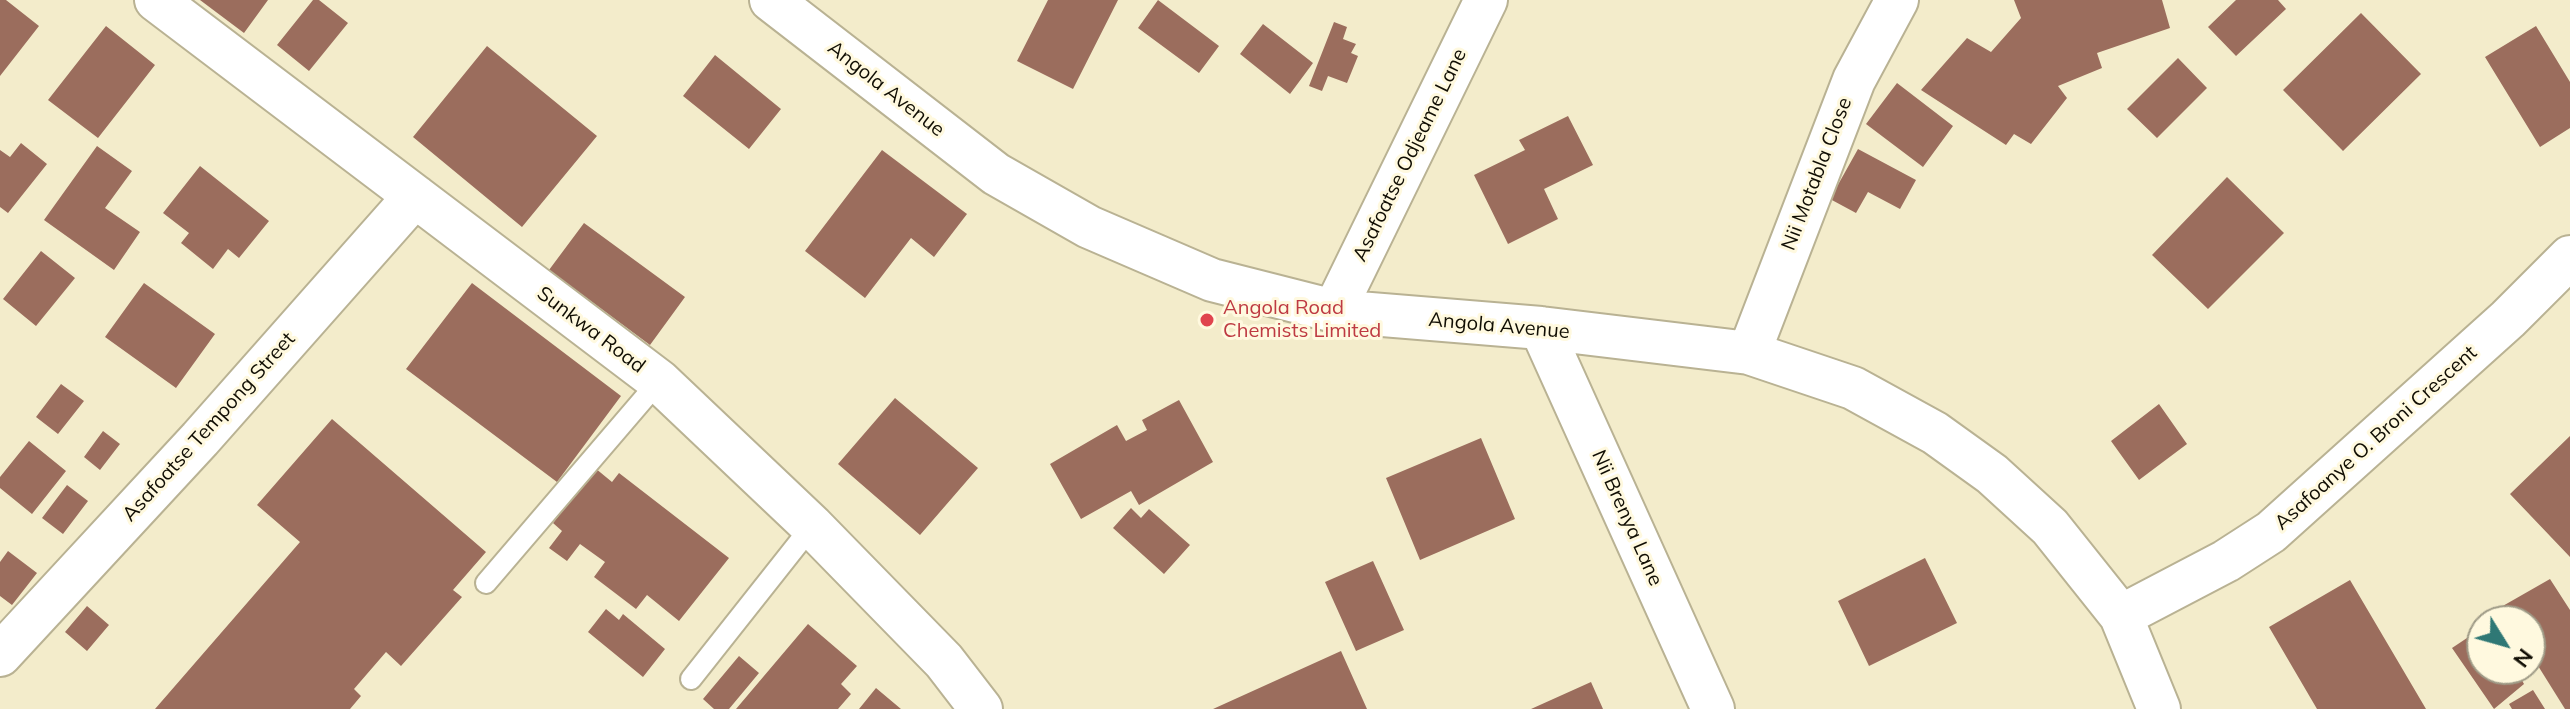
<!DOCTYPE html>
<html>
<head>
<meta charset="utf-8">
<style>
	body { margin:0 }
	#map { position:relative; width:2570px; height:709px; overflow:hidden; background:#f3eccb; font-family:Mulish,sans-serif }
	canvas { display:block }
	.north { position:absolute; left:2466px; top:605px; width:80px; height:80px; box-sizing:border-box; background:#fff9df; border:2px solid #9f9b87; border-radius:50%; rotate:127deg; font-size:22px; font-weight:700; line-height:32px; text-align:center; color:#100d03 }
	.north::after { content:''; display:block; margin:auto; width:28px; height:36px; background:#2f7875; clip-path:polygon(50% 0,100% 100%,50% 72%,0 100%) }
</style>
</head>
<body>
<div id="map">
<canvas width="2570" height="709"></canvas>
<div class="north">N</div>
</div>
<script>
const ctx = document.querySelector('canvas').getContext('2d');
ctx.lineJoin = 'round';
function fillPath(path, color) {
  ctx.fillStyle = color;
  ctx.fill(path, 'evenodd');
}
function toPath(rows) {
  const path = new Path2D();
  for (const r of rows) {
    path.moveTo(r[0], r[1]);
    for (let i = 2; i < r.length; i += 2) path.lineTo(r[i], r[i + 1]);
  }
  return path;
}
function stroke(path, color, width, dash) {
  ctx.strokeStyle = color;
  ctx.lineWidth = width;
  ctx.lineCap = dash ? 'butt' : 'round';
  ctx.setLineDash(dash || []);
  ctx.stroke(path);
}
function write(font, color, halo, rows, align = 'center') {
  ctx.font = font + ' Mulish,sans-serif';
  ctx.lineWidth = 6;
  ctx.setLineDash([]);
  ctx.textBaseline = 'middle';
  ctx.strokeStyle = halo;
  ctx.fillStyle = color;
  for (const [text, x, y, turn = 0] of rows) {
    ctx.save();
    ctx.translate(x, y);
    ctx.rotate((+turn || 0) * Math.PI / 180);
    ctx.textAlign = isNaN(turn) ? turn : align;
    if (halo) ctx.strokeText(text, 0, 0);
    ctx.fillText(text, 0, 0);
    ctx.restore();
  }
}
const building = toPath([
	[0,0,6,0,39,26,0,76],
	[200,0,268,0,244,33],
	[313,0,319,0,348,23,309,71,277,45],
	[1048,0,1118,0,1073,89,1017,61],
	[1158,0,1219,46,1199,73,1138,28],
	[2014,0,2162,0,2170,28,2097,53,2102,68,2058,86,2067,98,2031,144,2014,134,2006,145,1921,90,1967,38,1991,52,2021,18],
	[2236,0,2278,0,2286,9,2236,56,2208,27],
	[2361,13,2421,74,2343,151,2283,90],
	[1334,22,1347,27,1343,39,1356,44,1351,53,1358,56,1347,83,1328,76,1322,91,1309,86],
	[1263,24,1313,63,1290,94,1240,54],
	[106,26,155,65,98,138,48,100],
	[2536,26,2570,82,2570,128,2540,147,2485,57],
	[487,46,597,136,522,227,413,137],
	[715,55,781,109,749,149,683,96],
	[2178,58,2207,88,2157,138,2127,109],
	[1897,83,1953,126,1923,167,1866,124],
	[1568,116,1593,165,1544,189,1558,219,1508,244,1474,175,1525,150,1519,140],
	[21,143,47,164,8,213,0,207,0,150,10,157],
	[97,146,132,171,105,208,140,232,114,270,44,220],
	[1858,149,1916,180,1900,209,1868,192,1856,213,1830,199],
	[882,150,967,214,934,257,911,238,865,298,805,251],
	[200,166,269,221,239,258,228,249,213,269,181,243,189,233,163,213],
	[2227,177,2284,233,2208,309,2152,255],
	[584,223,685,297,650,345,549,270],
	[41,251,75,278,36,326,3,299],
	[144,283,215,334,176,388,105,337],
	[472,283,621,396,557,482,406,369],
	[61,384,84,401,58,434,36,417],
	[895,398,978,468,920,535,838,464],
	[1179,400,1213,462,1139,505,1131,491,1081,519,1050,464,1117,425,1126,441,1147,430,1142,420],
	[2159,404,2187,444,2139,480,2111,441],
	[332,419,486,552,453,590,462,597,401,666,386,652,354,689,361,696,350,709,155,709,300,542,257,505],
	[103,431,120,444,100,470,84,457],
	[2570,436,2570,557,2510,494],
	[1481,438,1515,519,1420,560,1386,478],
	[29,441,66,471,32,514,0,488,0,477],
	[595,468,612,482,619,473,729,558,679,621,647,595,636,609,594,577,605,562,580,544,567,561,549,548,562,531,553,523],
	[67,485,88,501,63,534,42,518],
	[1131,508,1141,518,1149,509,1190,545,1164,574,1113,528],
	[8,551,37,573,12,605,0,596,0,562],
	[1925,558,1957,623,1869,666,1838,601],
	[1373,561,1404,630,1356,651,1325,582],
	[2550,579,2570,610,2570,709,2565,709,2530,653,2530,621,2510,621,2501,607],
	[2350,580,2426,709,2317,709,2269,627],
	[87,606,109,625,87,651,65,632],
	[606,609,619,620,623,614,665,649,643,677,588,632],
	[808,624,857,666,841,684,851,694,838,709,736,709],
	[2482,628,2482,669,2516,669,2524,684,2494,709,2452,648],
	[1341,651,1367,709,1213,709],
	[739,656,759,673,729,709,714,709,703,699],
	[1591,682,1603,709,1531,709],
	[876,688,901,709,859,709],
	[2533,690,2545,709,2512,709,2509,704]
]);
const service = toPath([
	[486,583,659,381],
	[691,679,812,526]
]);
const minor = toPath([
	[156,0,659,381,812,526,944,661,981,709],
	[771,0,996,174,1089,227,1212,280,1334,311,1541,328,1749,353,1853,388,1935,433,1992,474,2050,527,2121,616,2159,709],
	[1334,311,1486,0],
	[1541,328,1713,709],
	[1749,353,1854,80,1897,0],
	[2121,616,2226,561,2271,532,2508,319,2570,257],
	[0,655,200,439,415,196]
]);
const markers = [
	[1207,320,8,"#e0444e"]
];
const streetNames = [
	["Angola Avenue",886,89,38],
	["Asafoatse Odjeame Lane",1410,155,-64],
	["Nii Motabla Close",1817,174,-69],
	["Angola Avenue",1499,326,5],
	["Sunkwa Road",591,330,37],
	["Asafoatse Tempong Street",209,427,-48],
	["Asafoanye O. Broni Crescent",2376,438,-42],
	["Nii Brenya Lane",1627,518,66]
];
const healthNames = [
	["Angola Road",1223,308],
	["Chemists Limited",1223,331]
];
fillPath(building, '#9b6d5d');
stroke(service, '#b9b293', 24);
stroke(minor, '#b9b293', 46);
stroke(service, '#fff', 20);
stroke(minor, '#fff', 42);
for (const [x, y, r, color] of markers) {
  const dot = new Path2D();
  dot.arc(x, y, r, 0, 2 * Math.PI);
  ctx.fillStyle = color;
  ctx.fill(dot);
  stroke(dot, '#fff9df', 3);
}
write('20px', '#100d03', '#fff9df', streetNames);
write('20px', '#be3a42', '#fff9df', healthNames, 'left');
</script>
</body>
</html>
